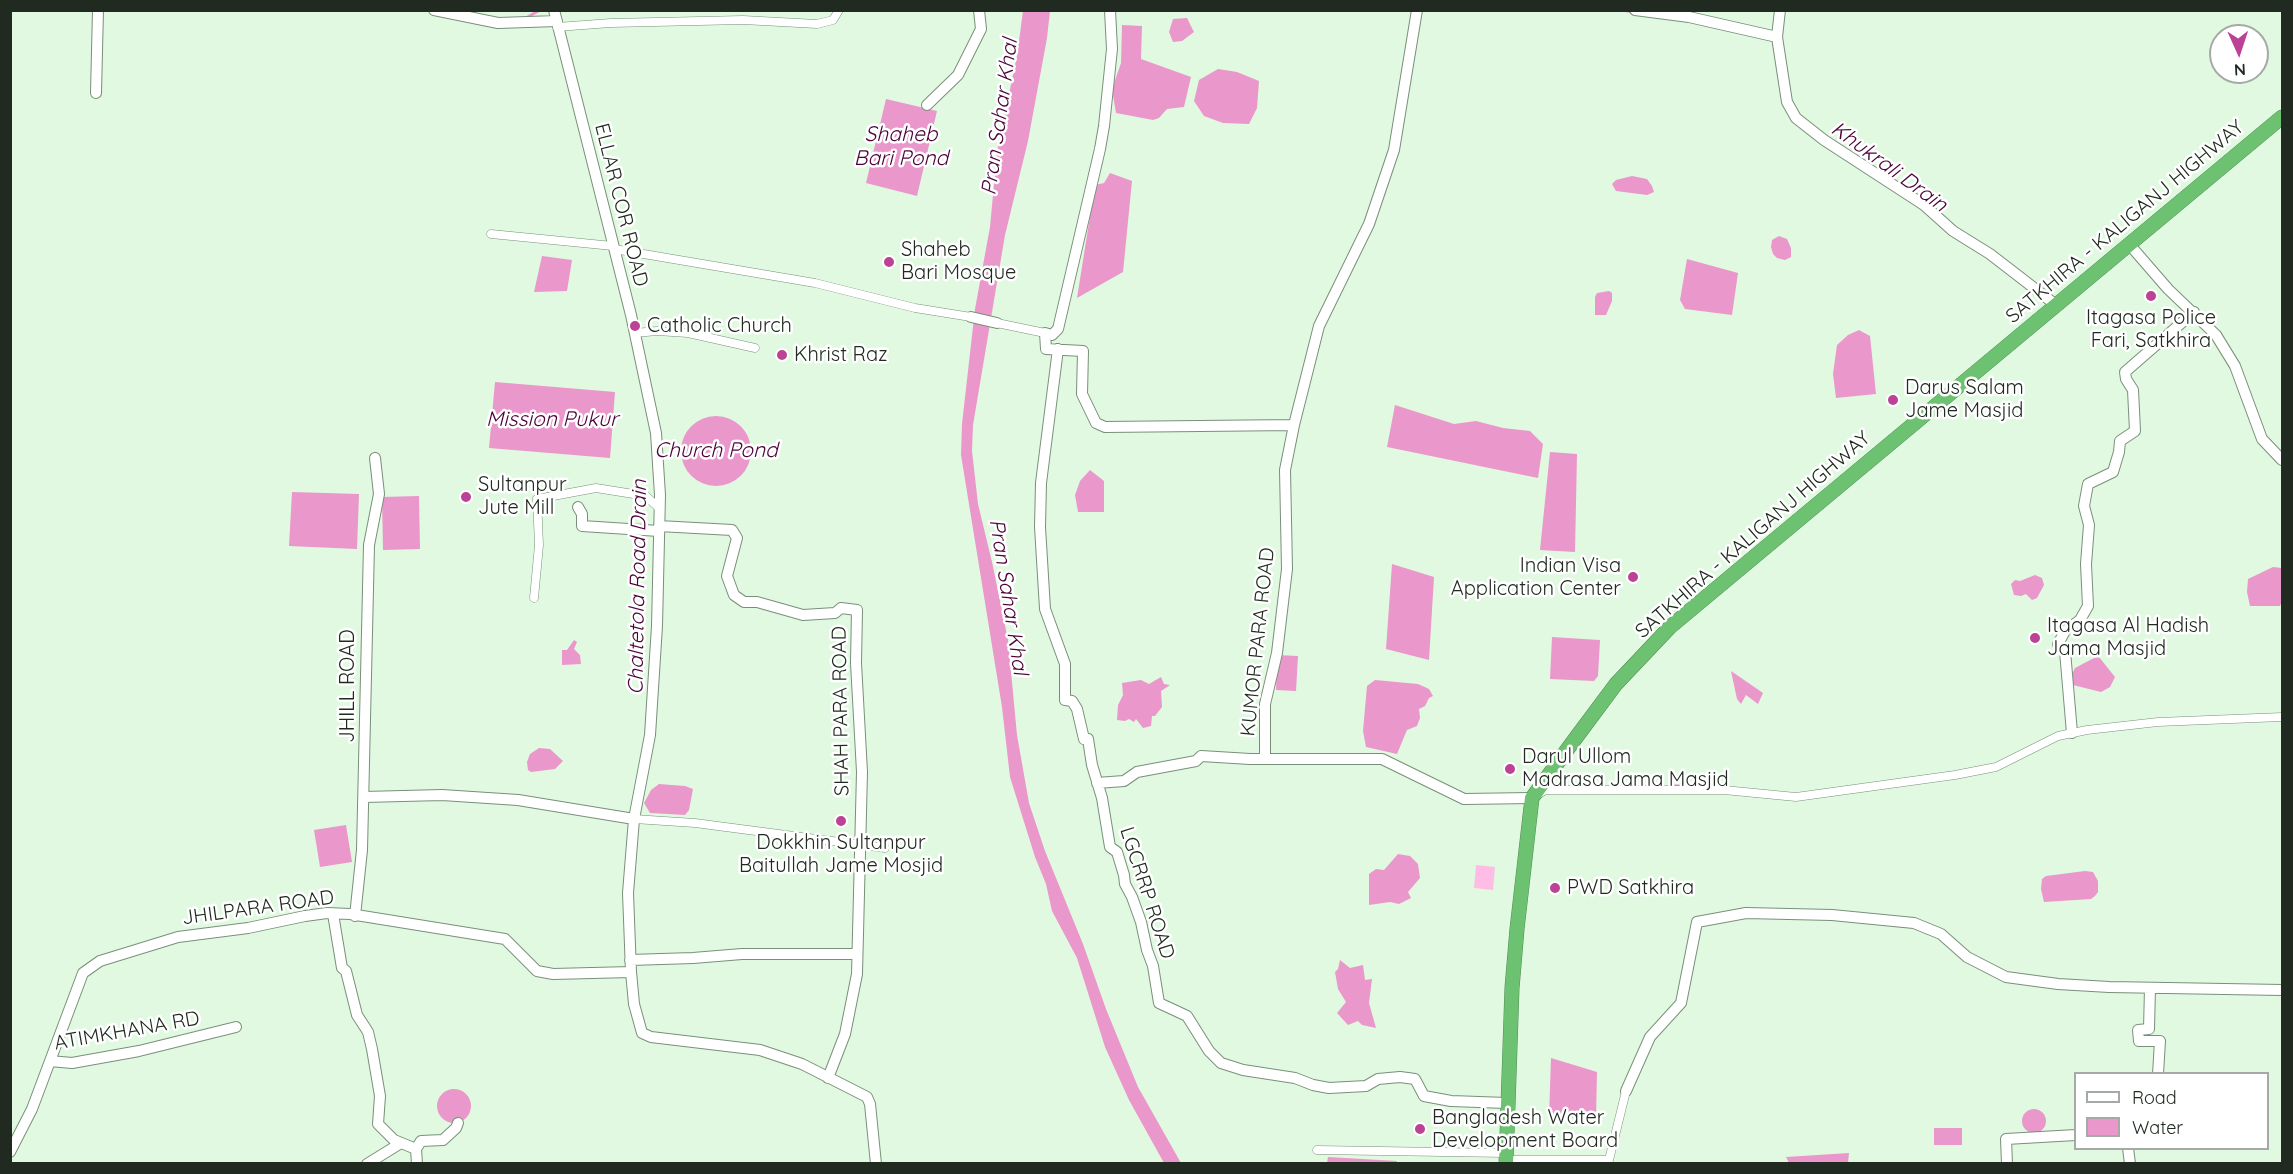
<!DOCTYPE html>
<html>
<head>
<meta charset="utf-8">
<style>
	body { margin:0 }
	#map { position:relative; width:2293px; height:1174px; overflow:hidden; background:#e1f9e1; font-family:Quicksand,sans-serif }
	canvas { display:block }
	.frame { position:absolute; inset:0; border:12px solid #212a21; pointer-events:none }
	.legend { position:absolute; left:2074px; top:1072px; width:195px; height:78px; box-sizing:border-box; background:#fff; border:2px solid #a6aaa6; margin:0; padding:8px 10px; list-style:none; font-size:18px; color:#212a21 }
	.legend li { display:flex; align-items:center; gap:12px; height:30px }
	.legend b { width:30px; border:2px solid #a6aaa6 }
	.north { position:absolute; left:2209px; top:24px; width:60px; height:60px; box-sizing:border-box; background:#fff; border:2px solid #a6aaa6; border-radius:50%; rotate:177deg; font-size:16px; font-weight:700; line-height:24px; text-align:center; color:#212a21 }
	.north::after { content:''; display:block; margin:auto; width:21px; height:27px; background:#bb4295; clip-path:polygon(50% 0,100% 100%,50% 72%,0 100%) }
</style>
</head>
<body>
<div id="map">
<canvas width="2293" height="1174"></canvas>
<div class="frame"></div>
<ul class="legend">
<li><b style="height:8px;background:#fff"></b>Road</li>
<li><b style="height:16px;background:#ea97cb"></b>Water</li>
</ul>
<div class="north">N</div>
</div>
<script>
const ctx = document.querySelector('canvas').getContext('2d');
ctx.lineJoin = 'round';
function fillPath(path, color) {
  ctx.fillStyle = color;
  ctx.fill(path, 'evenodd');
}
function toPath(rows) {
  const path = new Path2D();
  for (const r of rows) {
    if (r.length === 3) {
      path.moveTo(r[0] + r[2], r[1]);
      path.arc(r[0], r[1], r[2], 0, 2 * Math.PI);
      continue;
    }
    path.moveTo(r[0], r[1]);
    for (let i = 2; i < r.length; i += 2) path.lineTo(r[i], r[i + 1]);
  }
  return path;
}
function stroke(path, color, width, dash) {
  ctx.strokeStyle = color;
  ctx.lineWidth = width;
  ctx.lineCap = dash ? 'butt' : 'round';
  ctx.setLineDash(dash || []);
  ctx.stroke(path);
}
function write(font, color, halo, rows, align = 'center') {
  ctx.font = font + ' Quicksand,sans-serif';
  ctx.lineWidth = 5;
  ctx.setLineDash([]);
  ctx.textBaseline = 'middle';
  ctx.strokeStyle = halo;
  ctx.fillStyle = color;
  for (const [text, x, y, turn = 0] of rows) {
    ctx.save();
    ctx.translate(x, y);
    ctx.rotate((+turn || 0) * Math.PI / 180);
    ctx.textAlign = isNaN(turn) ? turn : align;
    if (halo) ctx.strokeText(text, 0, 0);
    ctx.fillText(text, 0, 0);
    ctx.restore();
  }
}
const green = toPath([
	[1476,865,1495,867,1493,890,1474,888]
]);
const water = toPath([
	[1023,11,1050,11,1047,38,1028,141,1005,235,973,425,972,451,978,504,992,562,1008,640,1017,735,1029,803,1045,851,1083,944,1106,1009,1138,1087,1181,1163,1164,1163,1129,1100,1105,1047,1077,958,1052,911,1046,884,1035,857,1010,777,1002,707,961,455,962,424,975,309,990,227,997,152,1017,56],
	[1187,18,1194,32,1182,41,1173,42,1169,32,1173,19],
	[1122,25,1142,26,1141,59,1191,77,1184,107,1167,109,1159,118,1153,120,1116,113,1112,89,1121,63],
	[1218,69,1237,72,1259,81,1257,108,1249,124,1223,123,1204,116,1194,101,1199,80],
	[886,99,937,111,917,196,866,183],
	[1110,173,1132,181,1123,272,1077,298,1095,185,1104,183],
	[1632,176,1647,179,1652,186,1654,192,1647,195,1616,191,1612,184,1616,180],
	[1779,236,1787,239,1791,248,1791,257,1785,260,1777,258,1773,254,1771,247,1772,240],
	[542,256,572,260,567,291,534,292],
	[1687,259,1738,273,1732,315,1685,309,1680,300],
	[1609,291,1612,293,1612,301,1606,315,1595,315,1595,297,1597,293],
	[1859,330,1870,336,1876,394,1836,398,1833,374,1837,345,1848,335],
	[495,382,615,392,610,458,489,448],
	[1395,405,1454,424,1476,421,1503,428,1530,431,1543,444,1538,478,1387,447],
	[716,451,35],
	[1550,452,1577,454,1575,552,1540,550],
	[1090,470,1104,481,1104,512,1078,512,1075,495,1080,481],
	[292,492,359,494,357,549,289,546],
	[419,496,420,549,383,550,382,497],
	[1392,564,1434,577,1429,660,1386,649],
	[2273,567,2282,568,2282,601,2280,606,2250,606,2247,592,2248,579],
	[2035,575,2042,578,2044,585,2037,598,2032,600,2026,594,2021,596,2014,595,2011,584,2015,580,2020,581],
	[1552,637,1600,640,1598,676,1594,681,1550,679],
	[574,640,577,642,574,649,580,655,581,664,562,665,562,650,567,650],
	[1277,655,1298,656,1296,691,1276,690],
	[2099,657,2115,677,2110,687,2101,692,2073,685,2070,678,2075,668,2094,658],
	[1731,671,1763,693,1758,704,1746,695,1741,704,1737,699],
	[1161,677,1164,684,1170,685,1161,691,1162,707,1155,716,1152,716,1151,726,1143,728,1136,719,1134,722,1129,719,1125,721,1117,720,1118,705,1123,695,1122,683,1141,680,1149,684],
	[1375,680,1418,684,1429,689,1433,696,1429,698,1425,706,1419,709,1420,718,1417,726,1407,730,1397,754,1366,747,1363,731,1367,686],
	[539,748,550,749,563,761,555,769,531,772,528,770,527,762,530,754],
	[659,784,685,786,693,789,689,810,685,815,650,813,644,803,651,790],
	[346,825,352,862,320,867,314,830],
	[1398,854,1410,856,1418,864,1420,878,1408,892,1411,898,1399,904,1390,902,1369,905,1369,874,1376,869,1384,870],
	[2085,871,2093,872,2098,881,2098,892,2095,896,2091,899,2044,902,2041,889,2042,879,2046,876],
	[1340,960,1350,968,1363,965,1365,980,1372,979,1369,1003,1376,1028,1362,1025,1358,1021,1348,1025,1337,1013,1346,1002,1338,989,1335,972,1338,969],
	[1551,1058,1597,1072,1596,1118,1549,1117],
	[454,1106,17],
	[2034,1121,12],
	[1934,1128,1962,1128,1962,1145,1934,1145],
	[1849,1153,1848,1163,1789,1163,1786,1157],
	[1328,1157,1397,1161,1396,1163,1327,1163]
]);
const stream = toPath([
	[1623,10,1633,12],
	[526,18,540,10],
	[1673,786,1720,786]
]);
const street = toPath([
	[557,27,611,23,743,20,817,24,833,20,839,10],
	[491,234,613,246],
	[614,249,815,283,915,308,971,317],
	[997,323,1045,333],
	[635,333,657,331,688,333,755,348],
	[534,598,539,545,537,499,596,488,646,496,660,509],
	[1539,794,1545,790,1724,790,1796,797,1955,775,1996,767,2058,736,2087,730,2158,722,2282,717],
	[634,819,695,823,885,848],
	[1317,1150,1506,1153],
	[1506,1160,1609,1160,1626,1091]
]);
const secondary = toPath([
	[434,10,498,23,557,21],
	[554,10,631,315,656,433,660,495,657,626,650,735,634,819,628,893,631,972,634,1004,642,1033,651,1037,760,1050,802,1064,867,1097,870,1104,876,1164],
	[1110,10,1112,49,1104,126,1100,149,1058,329,1052,335,1045,333,1046,349,1083,351,1082,394,1096,423,1105,427,1294,425],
	[1635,10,1689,17,1777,37,1787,102,1796,118,1824,140,1924,205,1953,231,1990,254,2056,305],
	[1777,37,1780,10],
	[96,93,98,10],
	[927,105,958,75,981,29,979,10],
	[2129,244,2168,289,2216,335,2235,366,2262,439,2282,460],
	[971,317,997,323],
	[1058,349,1041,483,1040,527,1045,609,1065,664,1065,700,1072,701,1077,709,1084,739,1088,739,1092,765,1102,798,1110,847,1117,852,1124,875,1125,884,1132,897,1141,922,1147,950,1153,966,1159,1003,1187,1016,1209,1051,1221,1063,1243,1070,1295,1078,1313,1085,1329,1088,1366,1086,1378,1079,1400,1077,1415,1079,1424,1096,1451,1101,1507,1103],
	[578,507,582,514,582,526,659,531],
	[659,526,732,530,737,538,727,576,734,595,744,602,757,602,803,615,835,613,841,608,857,610,856,663,862,772,857,974,845,1034,828,1078],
	[2072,733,2065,651,2058,644,2065,631,2080,620,2088,606,2086,564,2089,525,2084,506,2088,484,2113,472,2119,452,2120,441,2135,431,2133,390,2126,379,2125,372,2194,312],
	[1265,759,1265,704,1277,653,1287,569,1285,470,1294,425,1319,326,1369,224,1394,150,1417,10],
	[1097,783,1124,781,1137,772,1196,761,1201,756,1250,759,1382,759,1464,799,1532,798],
	[364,797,442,795,518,800,634,819],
	[333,914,342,968,346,971,357,1015,368,1032,372,1049,380,1096,378,1124,394,1140,416,1149,417,1164],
	[355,916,362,850,369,545,379,494,375,458],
	[630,960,693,958,742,954,857,954],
	[2150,988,2149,1029,2138,1030,2139,1041,2160,1041,2158,1074],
	[50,1061,83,973,100,961,178,937,248,928,305,916,327,913,350,914,505,939,537,971,553,974,631,972],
	[1626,1091,1650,1037,1681,1003,1697,922,1746,913,1832,915,1914,923,1941,934,1967,957,2006,977,2058,984,2109,987,2282,990],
	[2128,1148,2130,1164],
	[416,1149,421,1141,443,1140,456,1128,458,1123],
	[10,1152,32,1109,50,1061,72,1063,139,1051,236,1027],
	[367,1164,401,1143],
	[2007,1164,2006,1139,2076,1135]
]);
const highway = toPath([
	[1506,1164,1512,988,1517,929,1532,798,1572,743,1616,684,1670,627,2282,117]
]);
const markers = [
	[889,262,6,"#bb4295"],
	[2151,296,6,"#bb4295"],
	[635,326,6,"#bb4295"],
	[782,355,6,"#bb4295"],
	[1893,400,6,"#bb4295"],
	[466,497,6,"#bb4295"],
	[1633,577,6,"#bb4295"],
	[2035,638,6,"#bb4295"],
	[1510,769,6,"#bb4295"],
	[841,821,6,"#bb4295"],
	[1555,888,6,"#bb4295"],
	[1420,1129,6,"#bb4295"]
];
const streetNames = [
	["ELLAR COR ROAD",621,205,76],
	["SATKHIRA - KALIGANJ HIGHWAY",2125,222,-40],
	["SATKHIRA - KALIGANJ HIGHWAY",1753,535,-41],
	["KUMOR PARA ROAD",1258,642,-84],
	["JHILL ROAD",348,686,-90],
	["SHAH PARA ROAD",841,711,-91],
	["LGCRRP ROAD",1147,893,72],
	["JHILPARA ROAD",258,908,-8],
	["ATIMKHANA RD",127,1031,-10]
];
const poiNames = [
	["Shaheb",901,250],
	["Bari Mosque",901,273],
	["Itagasa Police",2151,318,"center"],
	["Fari, Satkhira",2151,341,"center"],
	["Catholic Church",647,326],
	["Khrist Raz",794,355],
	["Darus Salam",1905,388],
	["Jame Masjid",1905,411],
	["Sultanpur",478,485],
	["Jute Mill",478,508],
	["Indian Visa",1621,566,"right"],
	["Application Center",1621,589,"right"],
	["Itagasa Al Hadish",2047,626],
	["Jama Masjid",2047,649],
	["Darul Ullom",1522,757],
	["Madrasa Jama Masjid",1522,780],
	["Dokkhin Sultanpur",841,843,"center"],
	["Baitullah Jame Mosjid",841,866,"center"],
	["PWD Satkhira",1567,888],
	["Bangladesh Water",1432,1118],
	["Development Board",1432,1141]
];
const waterNames = [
	["Pran Sahar Khal",1000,117,-82],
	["Shaheb",901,135],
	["Bari Pond",901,159],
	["Khukrali Drain",1889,167,36],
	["Mission Pukur",552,420],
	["Church Pond",716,451],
	["Chaltetola Road Drain",638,587,-89],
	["Pran Sahar Khal",1008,597,81]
];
fillPath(green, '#ffbce4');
fillPath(water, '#ea97cb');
stroke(stream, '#ea97cb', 3);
stroke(street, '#7a8f7a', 9);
stroke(secondary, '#7a8f7a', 12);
stroke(highway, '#528d56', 15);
stroke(street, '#fff', 8);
stroke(secondary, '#fff', 10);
stroke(highway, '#6dc272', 14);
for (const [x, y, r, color] of markers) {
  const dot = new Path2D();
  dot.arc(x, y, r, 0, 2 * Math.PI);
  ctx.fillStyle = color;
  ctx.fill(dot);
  stroke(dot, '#fff', 2);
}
write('20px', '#212a21', '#fff', streetNames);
write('20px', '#212a21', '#fff', poiNames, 'left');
write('italic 21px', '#4c0239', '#fff', waterNames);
</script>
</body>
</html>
